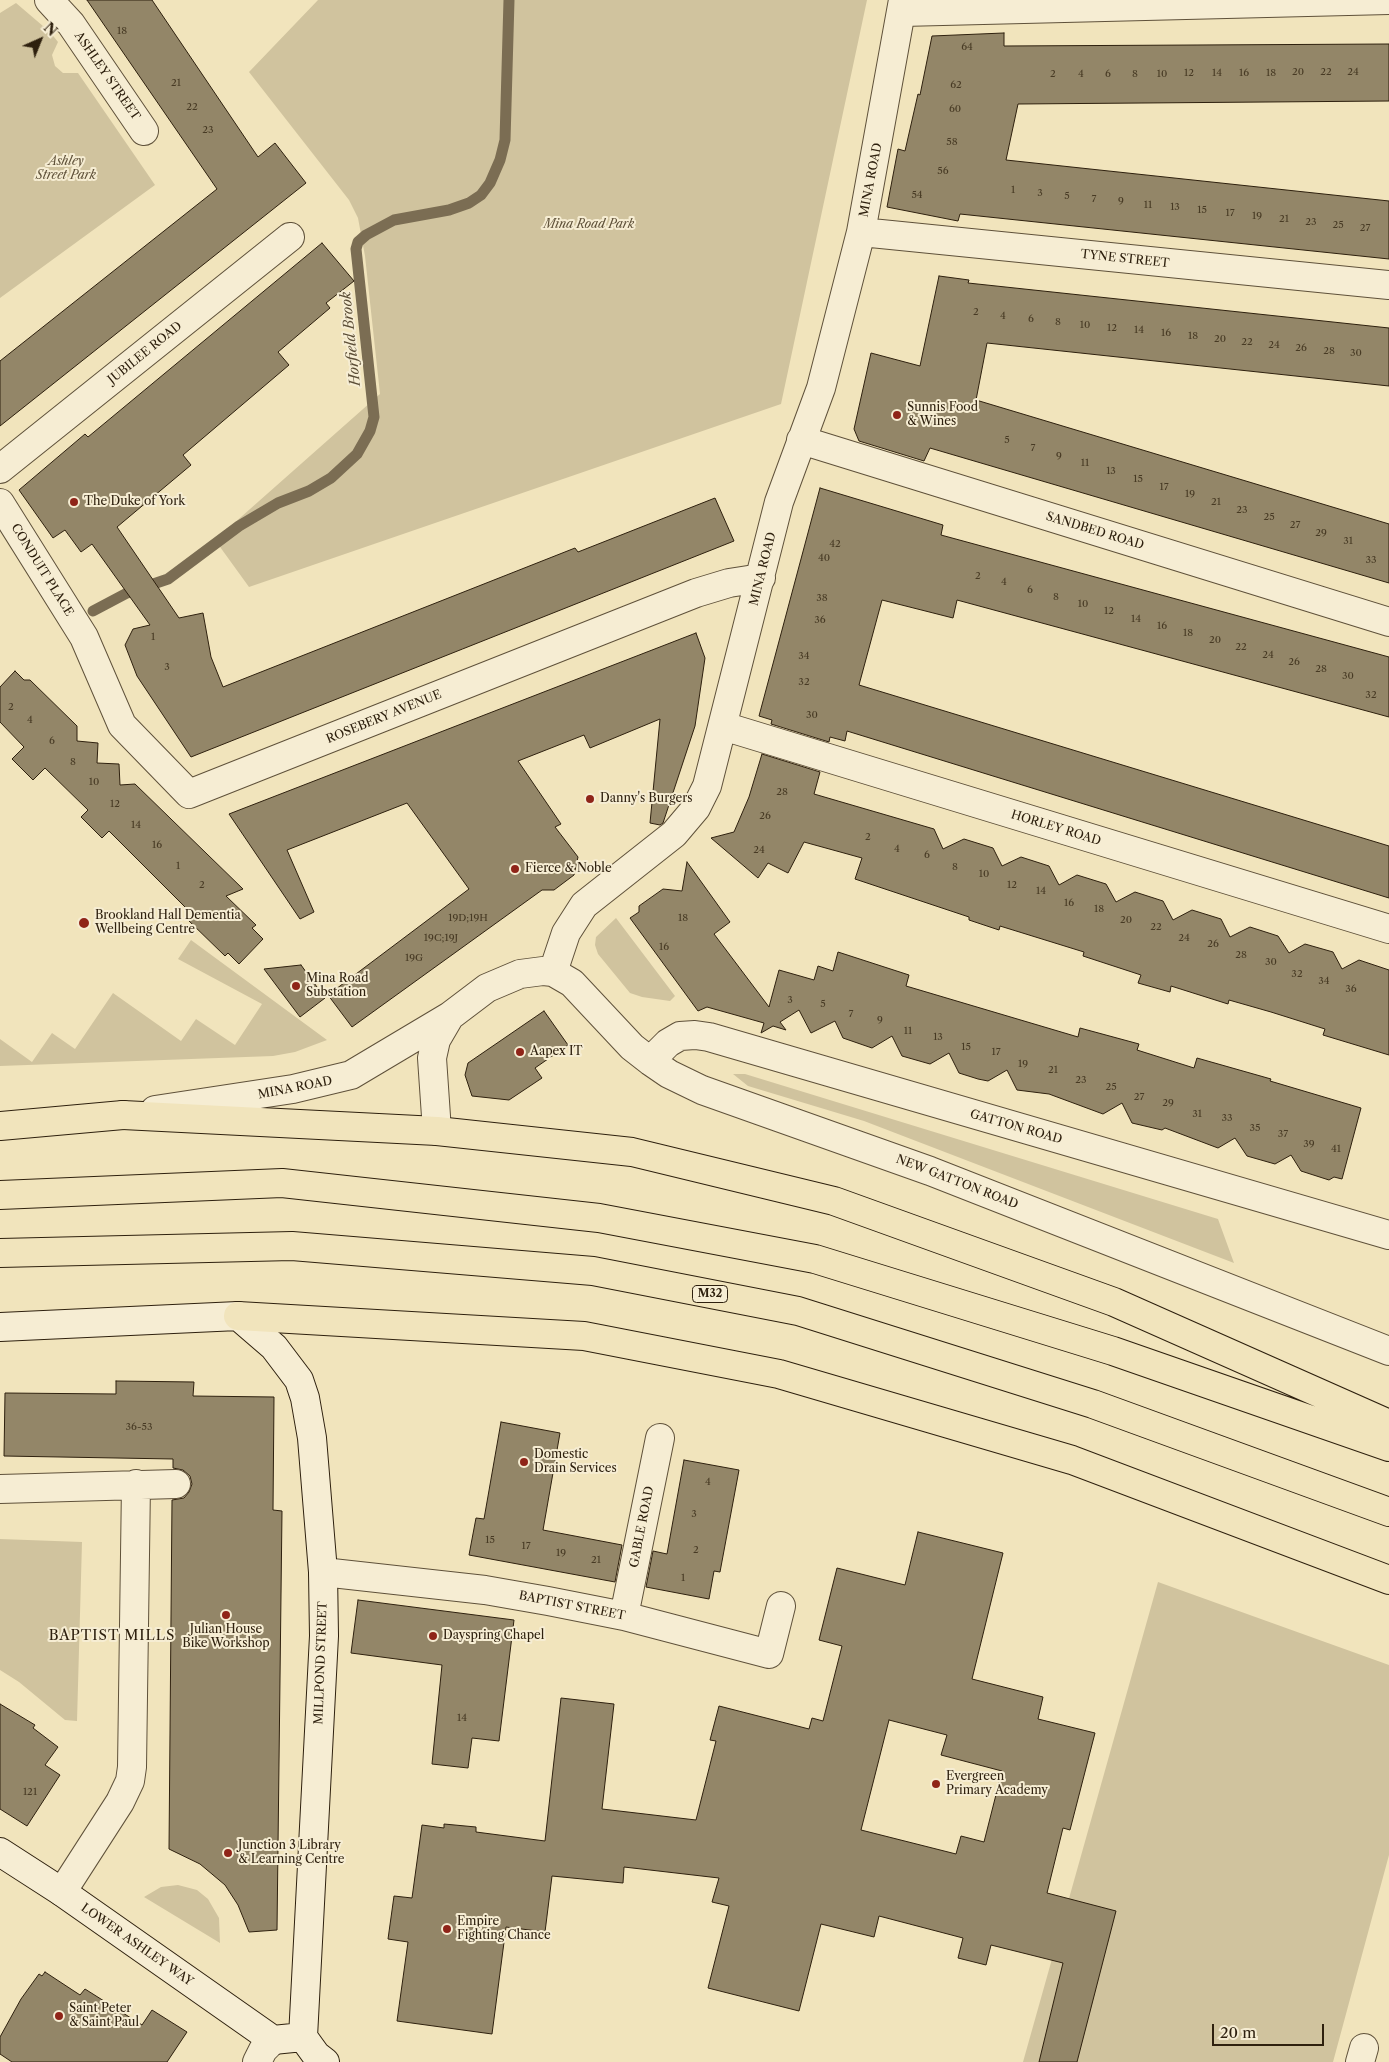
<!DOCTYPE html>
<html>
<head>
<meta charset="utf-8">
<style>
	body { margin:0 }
	#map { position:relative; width:1389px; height:2062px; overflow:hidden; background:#f1e4bc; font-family:"Libre Caslon Text",serif }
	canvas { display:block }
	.north { position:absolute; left:15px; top:15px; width:50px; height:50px; -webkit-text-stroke:4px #f6edd3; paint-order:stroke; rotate:44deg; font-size:14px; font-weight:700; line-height:20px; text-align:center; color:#2e200e }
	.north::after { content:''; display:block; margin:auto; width:18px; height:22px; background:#2e200e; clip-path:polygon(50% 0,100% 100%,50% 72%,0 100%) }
	.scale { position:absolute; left:1212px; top:2024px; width:112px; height:22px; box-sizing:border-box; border:2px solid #2e200e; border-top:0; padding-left:6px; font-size:15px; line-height:18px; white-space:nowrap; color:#2e200e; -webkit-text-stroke:4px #f6edd3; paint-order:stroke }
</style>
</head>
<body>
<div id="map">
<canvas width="1389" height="2062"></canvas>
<div class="north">N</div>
<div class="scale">20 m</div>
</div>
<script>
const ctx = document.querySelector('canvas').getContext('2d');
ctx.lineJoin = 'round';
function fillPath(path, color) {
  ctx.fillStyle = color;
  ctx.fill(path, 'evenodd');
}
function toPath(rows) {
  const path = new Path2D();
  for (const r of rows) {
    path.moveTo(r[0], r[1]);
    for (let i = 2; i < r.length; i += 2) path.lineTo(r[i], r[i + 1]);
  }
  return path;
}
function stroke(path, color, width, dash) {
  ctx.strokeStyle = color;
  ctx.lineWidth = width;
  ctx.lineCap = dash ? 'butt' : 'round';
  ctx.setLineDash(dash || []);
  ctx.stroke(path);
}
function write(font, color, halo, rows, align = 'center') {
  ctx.font = font + ' "Libre Caslon Text",serif';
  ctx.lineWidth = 4;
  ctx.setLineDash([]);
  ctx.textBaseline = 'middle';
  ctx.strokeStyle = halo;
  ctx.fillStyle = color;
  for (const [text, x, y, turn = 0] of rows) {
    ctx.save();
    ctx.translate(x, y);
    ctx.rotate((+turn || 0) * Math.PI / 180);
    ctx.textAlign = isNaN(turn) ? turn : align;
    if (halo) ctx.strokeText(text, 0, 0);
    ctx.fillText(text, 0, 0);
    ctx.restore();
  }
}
const green = toPath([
	[318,0,867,0,781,404,249,587,215,540,380,394,365,256,358,218,349,200,249,72],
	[16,3,50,32,58,42,52,55,55,66,63,73,78,73,155,185,0,298,0,13],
	[616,918,675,996,670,1001,642,997,630,993,598,954,595,945,596,937],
	[191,940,327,1040,295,1052,273,1056,0,1066,0,1039,32,1062,52,1033,75,1049,113,993,181,1041,196,1019,235,1045,262,1004,178,959],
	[733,1074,745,1074,1218,1219,1234,1263,864,1121,748,1086],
	[0,1539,82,1542,77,1721,65,1720,19,1682,0,1670],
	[1158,1582,1389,1665,1389,1855,1333,2062,1023,2062],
	[178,1885,197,1890,208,1899,219,1918,220,1943,144,1897,161,1887]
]);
const stream = toPath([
	[93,611,127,593,168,579,239,526,278,503,309,491,331,478,357,454,370,431,374,417,356,249,358,242,366,235,394,220,449,210,469,203,481,195,490,183,500,160,505,140,509,0]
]);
const building = toPath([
	[87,0,152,0,258,157,275,143,306,183,0,426,0,361,217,189,87,0],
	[1004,33,1004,46,1389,44,1389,101,1018,104,1006,160,1389,201,1389,259,960,214,958,221,887,207,898,149,905,151,918,94,920,95,932,36,1004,33],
	[322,243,354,281,326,303,330,308,278,352,289,365,183,455,191,465,117,527,179,618,203,613,211,657,223,687,575,548,578,552,715,498,734,541,191,757,137,676,125,645,133,629,150,625,92,544,81,552,65,530,53,538,19,490,85,434,88,437,322,243],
	[939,276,969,280,968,283,1389,328,1389,386,987,343,976,400,1389,524,1389,583,930,448,924,461,859,441,854,429,871,353,920,366,939,276],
	[820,488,943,525,941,535,1389,657,1389,717,957,600,953,618,882,600,859,685,1389,846,1389,898,847,731,845,741,830,737,829,742,771,724,772,720,759,716,820,488],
	[696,633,705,658,695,726,663,823,660,825,650,823,660,719,590,748,584,735,518,761,561,824,555,827,578,857,574,875,554,890,542,890,352,1027,328,995,469,889,407,803,287,850,314,912,300,919,229,814,696,633],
	[15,671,24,680,30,680,77,726,77,741,98,743,97,763,119,764,120,785,135,784,243,889,226,896,256,925,252,928,263,939,239,964,228,953,225,956,188,920,193,915,109,831,102,838,81,817,88,810,45,768,33,780,12,759,24,747,0,722,0,687,15,671],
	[762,754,820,772,814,794,934,829,943,849,964,839,993,848,1002,866,1021,857,1049,866,1059,885,1077,875,1106,884,1116,902,1135,892,1163,901,1173,920,1192,910,1221,919,1230,937,1250,927,1278,936,1289,953,1305,944,1333,952,1342,969,1359,960,1389,970,1389,1055,1323,1035,1325,1029,1271,1012,1229,1000,1228,1004,1171,986,1170,992,1138,983,1141,975,1083,956,1084,952,1000,926,999,930,969,920,969,917,855,879,862,858,804,842,788,873,768,863,758,878,711,838,734,832,749,797,762,754],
	[687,862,730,922,714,934,769,1007,779,970,814,980,818,966,833,971,838,952,909,975,906,986,1078,1037,1080,1028,1139,1044,1137,1050,1194,1068,1197,1058,1271,1079,1270,1081,1361,1108,1342,1179,1334,1177,1329,1180,1301,1171,1291,1155,1275,1164,1247,1156,1235,1138,1218,1148,1165,1128,1162,1130,1132,1123,1122,1103,1103,1114,1049,1094,1017,1090,1007,1070,988,1081,978,1079,959,1073,949,1053,930,1064,902,1056,892,1036,872,1048,843,1038,835,1021,811,1033,799,1010,780,1022,786,1030,773,1026,761,1033,764,1023,707,1007,698,1011,630,918,639,912,639,906,663,889,682,891,687,862],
	[301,965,325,998,300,1017,264,969,301,965],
	[544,1011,568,1045,535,1068,542,1078,509,1100,472,1096,465,1075,468,1063,544,1011],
	[116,1381,194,1382,193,1396,274,1397,273,1510,282,1511,277,1930,249,1932,238,1905,225,1885,200,1864,169,1849,172,1500,184,1498,189,1492,192,1484,190,1476,183,1470,173,1468,173,1459,4,1456,5,1393,116,1394,116,1381],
	[501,1422,560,1433,543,1530,622,1545,615,1582,469,1555,476,1518,484,1519,501,1422],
	[684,1460,739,1470,720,1572,714,1571,709,1599,646,1587,653,1551,667,1554,684,1460],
	[918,1532,1003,1553,972,1679,1043,1697,1038,1719,1095,1733,1070,1830,1063,1828,1047,1893,1116,1911,1077,2062,1039,2062,1063,1963,991,1945,986,1965,958,1958,963,1938,879,1916,874,1937,821,1924,799,2011,708,1988,729,1906,712,1902,719,1878,624,1867,623,1883,552,1876,545,1932,506,1927,492,2034,397,2021,408,1942,388,1939,394,1896,412,1898,422,1825,444,1828,444,1824,476,1827,476,1832,545,1841,561,1698,614,1704,602,1809,696,1820,716,1741,710,1740,719,1706,809,1729,812,1718,823,1721,842,1646,819,1640,837,1568,905,1585,918,1532],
	[889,1720,947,1735,941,1755,1002,1771,984,1842,961,1836,956,1854,861,1830,889,1720],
	[358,1600,514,1620,499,1741,472,1738,468,1768,432,1764,442,1665,351,1653,358,1600],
	[0,1704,35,1725,33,1728,58,1747,45,1765,60,1775,27,1826,0,1809,0,1704],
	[45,1972,80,1995,85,1989,142,2025,152,2010,187,2032,167,2062,12,2062,0,2054,0,2037,21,1999,39,1974,42,1976,45,1972]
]);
const street = toPath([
	[49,0,71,24,144,131],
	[902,12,1389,0],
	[861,232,1389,285],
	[801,440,1389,622],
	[0,469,290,237],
	[0,503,84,637,122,725,189,794,696,593,729,583,761,578],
	[723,726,1389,929],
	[553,972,566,933,584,905,674,834,696,808,707,786,779,502,821,388,861,232,903,0],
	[650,1061,668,1043,680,1036,695,1035,709,1037,1389,1235],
	[155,1110,293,1089,351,1075,450,1016,487,988,520,974,543,971,553,972,572,983,632,1047,650,1061,669,1074,702,1090,930,1171,1389,1351],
	[437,1131,432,1058,436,1040,450,1016],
	[0,1489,176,1484],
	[323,1572,485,1590,548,1601,624,1616,769,1654,781,1606],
	[624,1616,660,1438],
	[62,1892,120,1802,130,1781,132,1767,136,1484],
	[257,2062,263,2050,273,2040],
	[1360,2062,1364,2048]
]);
const secondary = toPath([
	[0,1327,238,1316,274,1347,299,1380,305,1398,312,1438,323,1572,324,1636,303,2037],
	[0,1852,62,1892,273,2040,303,2037],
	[303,2037,316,2055,325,2062]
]);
const primary = toPath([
	[0,1126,123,1115]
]);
const highway = toPath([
	[123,1115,437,1131,632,1152,834,1201,1114,1302,1389,1424],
	[0,1195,282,1183,599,1218,815,1259,1113,1351,1389,1447],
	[0,1253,292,1246,593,1271,798,1311,1093,1404,1389,1512],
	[238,1316,584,1336,779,1374,1072,1460,1389,1580]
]);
const markers = [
	[897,415,5,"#8f2418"],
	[74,502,5,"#8f2418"],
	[590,799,5,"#8f2418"],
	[515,869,5,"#8f2418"],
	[84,923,6,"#8f2418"],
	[296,986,5,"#8f2418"],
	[520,1052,5,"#8f2418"],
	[524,1462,5,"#8f2418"],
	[226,1615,5,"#8f2418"],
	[433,1636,5,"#8f2418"],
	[936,1784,5,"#8f2418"],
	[228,1853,5,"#8f2418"],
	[447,1929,5,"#8f2418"],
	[59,2016,5,"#8f2418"]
];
const numberNames = [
	["18",122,31],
	["64",967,47],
	["20",1298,72],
	["22",1326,72],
	["24",1353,72],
	["12",1189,73],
	["14",1217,73],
	["16",1244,73],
	["18",1271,73],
	["2",1053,74],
	["4",1081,74],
	["6",1108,74],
	["8",1135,74],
	["10",1162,74],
	["21",176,83],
	["62",956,85],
	["22",192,107],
	["60",955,109],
	["23",208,130],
	["58",952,142],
	["56",943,171],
	["1",1013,190],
	["3",1040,193],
	["54",917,195],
	["5",1067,196],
	["7",1094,199],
	["9",1121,201],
	["11",1148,205],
	["13",1175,207],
	["15",1202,210],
	["17",1230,213],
	["19",1257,216],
	["21",1284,219],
	["23",1311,222],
	["25",1338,225],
	["27",1365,228],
	["2",976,312],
	["4",1003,316],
	["6",1031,319],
	["8",1058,322],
	["10",1085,325],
	["12",1112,328],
	["14",1139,330],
	["16",1166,333],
	["18",1193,336],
	["20",1220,339],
	["22",1247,342],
	["24",1274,345],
	["26",1301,348],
	["28",1329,351],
	["30",1356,353],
	["5",1007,440],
	["7",1033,448],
	["9",1059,456],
	["11",1085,463],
	["13",1111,471],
	["15",1138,479],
	["17",1164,487],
	["19",1190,494],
	["21",1216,502],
	["23",1242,510],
	["25",1269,517],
	["27",1295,525],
	["29",1321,533],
	["31",1348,541],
	["42",835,544],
	["40",824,558],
	["33",1371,560],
	["2",978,576],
	["4",1004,582],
	["6",1030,590],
	["8",1056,597],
	["38",822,598],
	["10",1083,604],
	["12",1109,611],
	["14",1136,619],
	["36",820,620],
	["16",1162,626],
	["18",1188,633],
	["1",153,637],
	["20",1215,640],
	["22",1241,647],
	["24",1268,655],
	["34",804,656],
	["26",1294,662],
	["3",167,667],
	["28",1321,669],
	["30",1348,676],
	["32",804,682],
	["32",1371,695],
	["2",11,707],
	["30",812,715],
	["4",30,720],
	["6",52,741],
	["8",73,762],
	["10",94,782],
	["28",782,792],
	["12",115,804],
	["26",765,816],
	["14",136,825],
	["2",868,837],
	["16",157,845],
	["4",897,849],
	["24",759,850],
	["6",927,855],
	["1",178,866],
	["8",955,867],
	["10",984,874],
	["2",202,885],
	["12",1012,885],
	["14",1041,891],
	["16",1069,903],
	["18",1099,909],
	["19D;19H",468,918],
	["18",683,918],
	["20",1126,920],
	["22",1156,927],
	["19C;19J",441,938],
	["24",1184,938],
	["26",1213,944],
	["16",664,947],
	["28",1241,955],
	["19G",414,958],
	["30",1271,962],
	["32",1297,974],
	["34",1324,981],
	["36",1351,989],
	["3",790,1000],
	["5",823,1004],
	["7",851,1014],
	["9",880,1020],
	["11",908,1031],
	["13",938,1037],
	["15",966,1047],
	["17",996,1052],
	["19",1023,1064],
	["21",1053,1070],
	["23",1081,1080],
	["25",1111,1087],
	["27",1139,1097],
	["29",1168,1103],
	["31",1197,1114],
	["33",1227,1118],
	["35",1255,1128],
	["37",1283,1134],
	["39",1309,1144],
	["41",1336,1149],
	["36-53",139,1427],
	["4",708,1482],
	["3",694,1514],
	["15",490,1540],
	["17",526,1546],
	["2",696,1550],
	["19",561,1553],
	["21",596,1560],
	["1",683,1578],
	["14",462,1718],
	["121",30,1792]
];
const shields = [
	[710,1294,35]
];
const shieldNames = [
	["M32",710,1294]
];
const streetNames = [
	["ASHLEY STREET",107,76,55],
	["MINA ROAD",871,180,-79],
	["TYNE STREET",1125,259,6],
	["JUBILEE ROAD",145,353,-39],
	["SANDBED ROAD",1095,531,17],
	["MINA ROAD",763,569,-76],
	["CONDUIT PLACE",42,570,58],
	["ROSEBERY AVENUE",384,717,-22],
	["HORLEY ROAD",1056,828,17],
	["MINA ROAD",295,1088,-11],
	["GATTON ROAD",1016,1127,16],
	["NEW GATTON ROAD",957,1182,21],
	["GABLE ROAD",642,1527,-79],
	["BAPTIST STREET",572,1606,11],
	["MILLPOND STREET",321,1663,-88],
	["LOWER ASHLEY WAY",137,1945,35]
];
const parkNames = [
	["Ashley",66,162],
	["Street Park",66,176],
	["Mina Road Park",589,225]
];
const poiNames = [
	["Sunnis Food",907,408],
	["& Wines",907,422],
	["The Duke of York",84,502],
	["Danny's Burgers",600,799],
	["Fierce & Noble",525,869],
	["Brookland Hall Dementia",95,916],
	["Wellbeing Centre",95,930],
	["Mina Road",306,979],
	["Substation",306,993],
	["Aapex IT",530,1052],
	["Domestic",534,1455],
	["Drain Services",534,1469],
	["Julian House",226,1630,"center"],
	["Bike Workshop",226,1644,"center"],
	["Dayspring Chapel",443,1636],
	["Evergreen",946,1777],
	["Primary Academy",946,1791],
	["Junction 3 Library",238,1846],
	["& Learning Centre",238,1860],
	["Empire",457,1922],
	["Fighting Chance",457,1936],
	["Saint Peter",69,2009],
	["& Saint Paul",69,2023]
];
const waterNames = [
	["Horfield Brook",351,339,-96]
];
const neighbourhoodNames = [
	["BAPTIST MILLS",112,1636]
];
fillPath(green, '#d0c39e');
stroke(stream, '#7b6d53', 11);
fillPath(building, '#938668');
stroke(building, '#2e200e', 1);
stroke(street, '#5f513a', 30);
stroke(secondary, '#2e200e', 30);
stroke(primary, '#2e200e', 30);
stroke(highway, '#2e200e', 30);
stroke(street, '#f6edd3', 28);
stroke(secondary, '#f6edd3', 28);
stroke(primary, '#f1e4bc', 28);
stroke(highway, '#f1e4bc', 28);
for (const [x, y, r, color] of markers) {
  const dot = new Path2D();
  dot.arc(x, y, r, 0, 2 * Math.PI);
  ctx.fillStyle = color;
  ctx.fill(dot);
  stroke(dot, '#f6edd3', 2);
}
write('10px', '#473a24', null, numberNames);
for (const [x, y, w] of shields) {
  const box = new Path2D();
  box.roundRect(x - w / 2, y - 8.5, w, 17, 4);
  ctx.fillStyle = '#f6edd3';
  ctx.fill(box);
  stroke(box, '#2e200e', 1);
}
write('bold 11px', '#2e200e', null, shieldNames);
write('12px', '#2e200e', '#f6edd3', streetNames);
write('italic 12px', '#5f5139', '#f6edd3', parkNames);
write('12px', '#2e200e', '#f6edd3', poiNames, 'left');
write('italic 14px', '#5b4d36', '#f6edd3', waterNames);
ctx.letterSpacing = '1px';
write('14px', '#2e200e', '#f6edd3', neighbourhoodNames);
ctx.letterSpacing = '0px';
</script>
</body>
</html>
